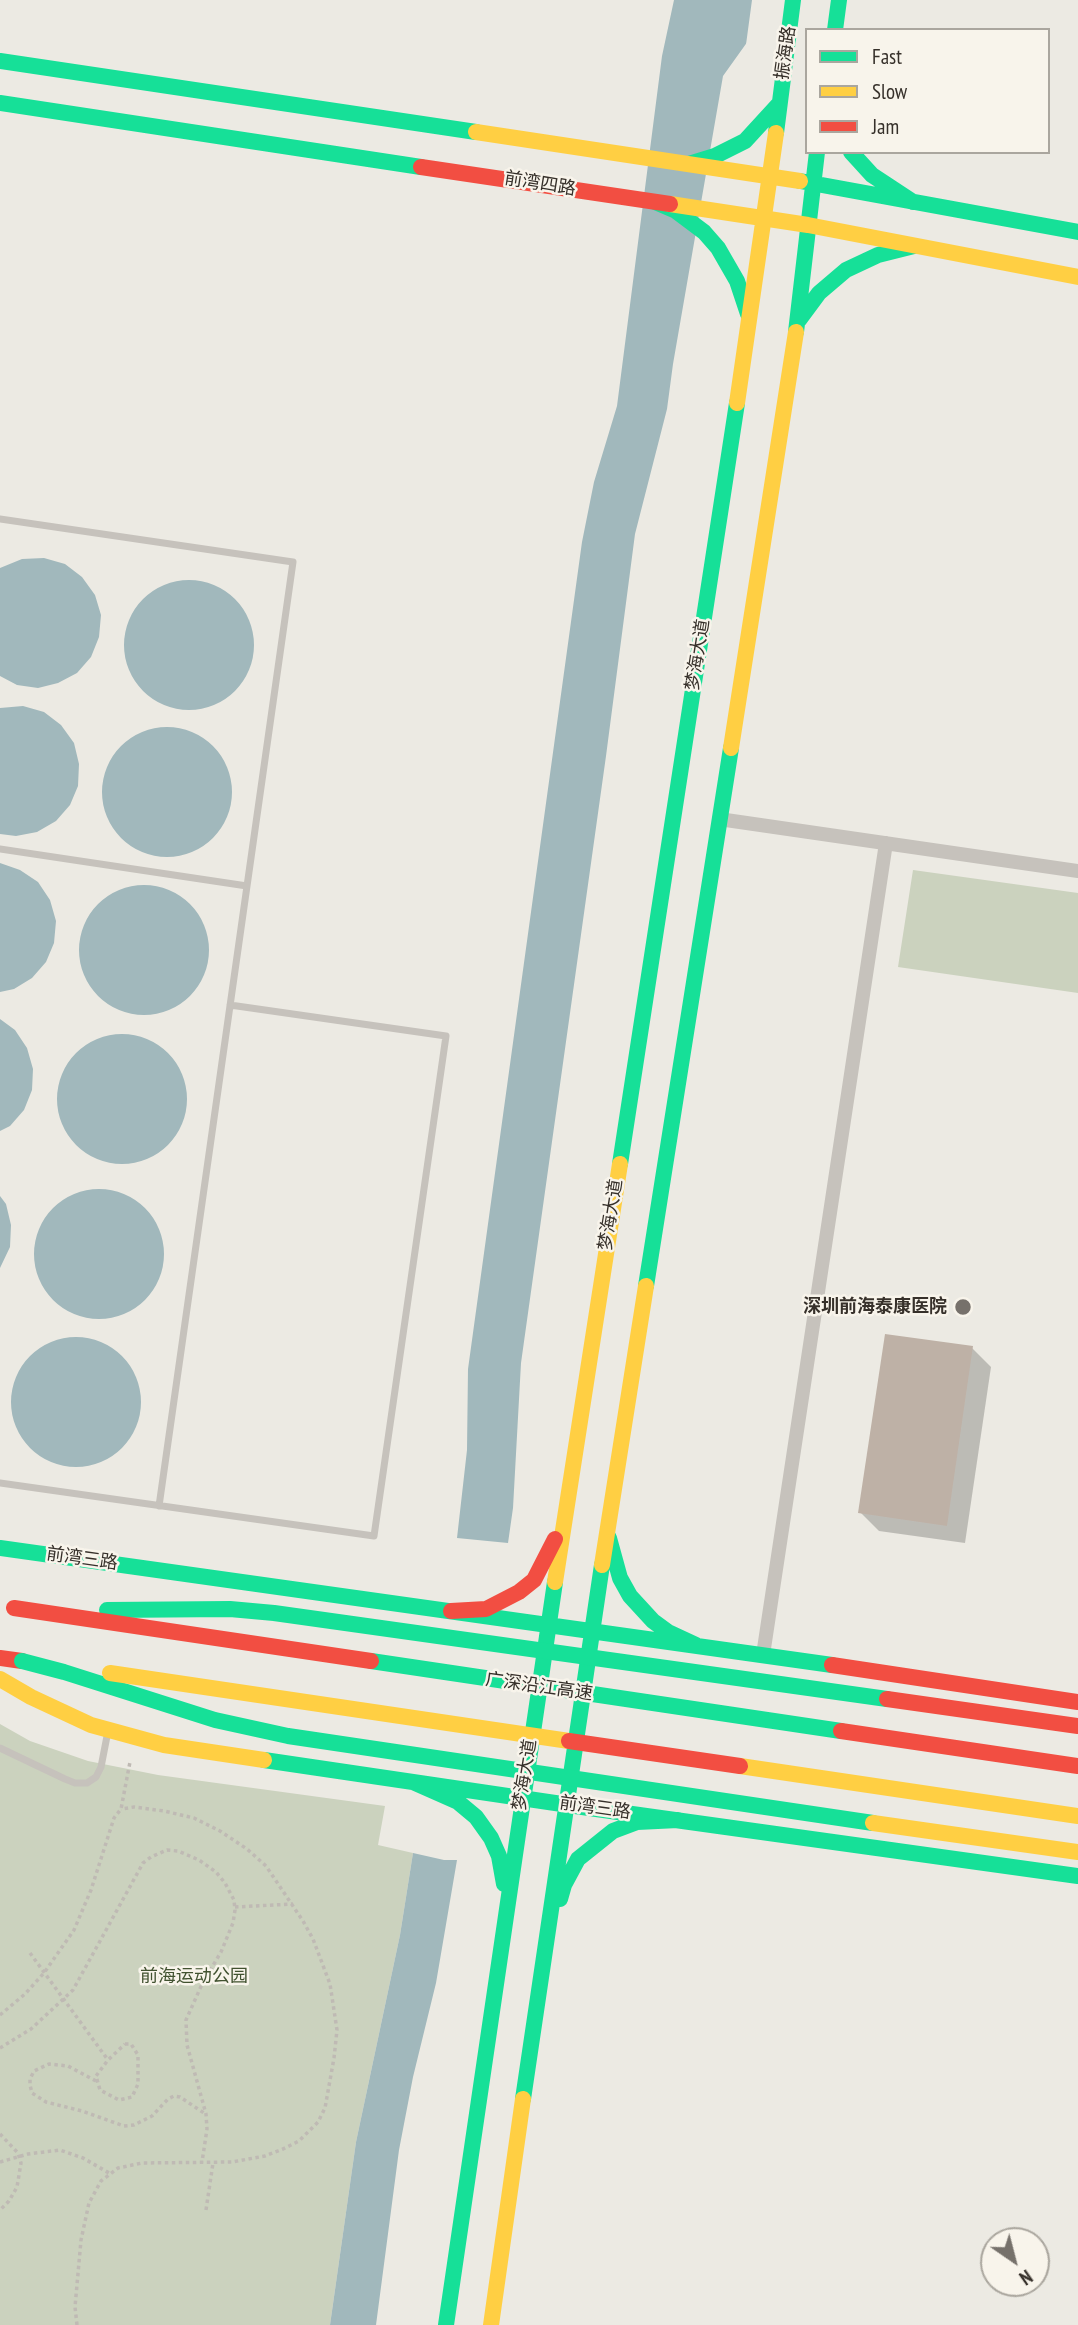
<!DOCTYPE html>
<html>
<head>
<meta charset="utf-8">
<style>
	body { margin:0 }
	#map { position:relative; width:1078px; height:2325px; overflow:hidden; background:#eceae3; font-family:"PT Sans Narrow",sans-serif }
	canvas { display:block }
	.legend { position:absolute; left:805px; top:28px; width:245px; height:126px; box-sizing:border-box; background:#f8f4eb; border:2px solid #aaa69e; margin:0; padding:9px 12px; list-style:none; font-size:21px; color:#36302a }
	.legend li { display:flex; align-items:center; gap:14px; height:35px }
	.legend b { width:35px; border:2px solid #aaa69e }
	.north { position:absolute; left:980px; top:2227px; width:70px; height:70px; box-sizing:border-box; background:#f8f4eb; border:2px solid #aaa69e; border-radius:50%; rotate:145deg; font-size:19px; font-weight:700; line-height:28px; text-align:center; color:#36302a }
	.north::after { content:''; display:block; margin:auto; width:24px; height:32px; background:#76716b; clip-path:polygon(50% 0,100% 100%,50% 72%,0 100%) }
</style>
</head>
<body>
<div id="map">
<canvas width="1078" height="2325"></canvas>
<ul class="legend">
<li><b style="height:9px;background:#16e098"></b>Fast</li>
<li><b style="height:9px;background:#ffcf43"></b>Slow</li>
<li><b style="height:9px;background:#f24e42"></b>Jam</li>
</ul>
<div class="north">N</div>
</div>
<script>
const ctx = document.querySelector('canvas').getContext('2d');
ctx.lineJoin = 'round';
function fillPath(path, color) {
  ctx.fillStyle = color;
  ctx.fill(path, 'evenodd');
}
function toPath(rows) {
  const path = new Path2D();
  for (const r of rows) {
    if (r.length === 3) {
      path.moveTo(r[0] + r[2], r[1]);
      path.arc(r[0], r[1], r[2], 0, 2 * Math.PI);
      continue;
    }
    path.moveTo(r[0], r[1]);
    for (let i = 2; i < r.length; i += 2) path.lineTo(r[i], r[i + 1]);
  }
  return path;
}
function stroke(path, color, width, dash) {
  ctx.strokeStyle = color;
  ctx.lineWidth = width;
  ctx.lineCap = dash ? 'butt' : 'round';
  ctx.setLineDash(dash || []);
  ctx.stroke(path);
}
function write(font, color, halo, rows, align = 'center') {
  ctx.font = font + ' "PT Sans Narrow","Noto Sans SC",sans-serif';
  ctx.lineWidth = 5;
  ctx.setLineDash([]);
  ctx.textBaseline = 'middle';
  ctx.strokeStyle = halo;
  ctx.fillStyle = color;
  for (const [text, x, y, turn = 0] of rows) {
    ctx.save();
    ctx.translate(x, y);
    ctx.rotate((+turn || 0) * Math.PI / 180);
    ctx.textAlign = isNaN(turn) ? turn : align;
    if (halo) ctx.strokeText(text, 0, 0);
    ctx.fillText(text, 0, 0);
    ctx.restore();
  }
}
const green = toPath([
	[913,870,1078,893,1078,993,898,967],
	[0,1724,30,1741,88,1761,158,1775,385,1806,378,1845,413,1853,400,1935,356,2142,330,2325,0,2325]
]);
const water = toPath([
	[674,0,802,0,748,41,723,76,673,364,667,409,635,534,606,756,521,1363,513,1508,508,1543,457,1538,467,1450,468,1369,582,542,594,482,617,406,662,56],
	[44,558,65,564,82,577,95,595,101,615,99,637,91,657,77,673,58,683,38,688,17,685,0,676,0,568,22,559],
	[189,645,65],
	[23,706,44,712,61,725,74,743,79,764,78,786,70,805,56,821,37,832,16,836,0,834,0,708],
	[167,792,65],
	[0,863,20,870,38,882,50,900,56,921,54,943,46,962,32,978,14,989,0,992],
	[144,950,65],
	[0,1019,15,1030,27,1048,33,1069,32,1090,24,1110,10,1126,0,1131],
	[122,1099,65],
	[99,1254,65],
	[0,1196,6,1204,11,1225,10,1247,0,1268],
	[76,1402,65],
	[413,1853,444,1860,457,1860,436,1983,413,2077,399,2150,376,2325,330,2325,356,2142,400,1935]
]);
const pier = toPath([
	[752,0,805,0,751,44,745,52]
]);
const shadow = toPath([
	[972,1348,991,1367,965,1543,879,1531,860,1512]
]);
const building = toPath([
	[885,1334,973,1346,947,1526,858,1513]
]);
const path = toPath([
	[235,1907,293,1904],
	[30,1953,108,2060],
	[0,2015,25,1994,44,1973,74,1930,91,1890,114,1818,121,1809,130,1762],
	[125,2044,131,2044,138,2055,138,2084,132,2097,119,2100,100,2090,96,2076,108,2060,125,2044],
	[0,2048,31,2029,73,1990,143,1863,151,1857,167,1850,178,1851,199,1860,216,1872,225,1883,234,1900,235,1910,233,1923,221,1952,203,1982,186,2020,187,2045,206,2114,207,2129,202,2162],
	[96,2081,68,2066,49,2064,34,2071,30,2079,30,2085,32,2093,46,2102,82,2111,124,2126,134,2125,152,2116,168,2099,174,2096,180,2097,204,2113],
	[0,2134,18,2153,21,2163,17,2187,9,2201,0,2210],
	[0,2162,28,2154,60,2150,83,2158,109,2173],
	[206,2210,213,2163],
	[77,2325,75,2307,81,2240,89,2203,101,2181,118,2168,142,2163,232,2162,265,2156,283,2149,299,2141,318,2122,325,2108,334,2058,337,2030,330,1984,313,1939,303,1921,266,1866,247,1849,220,1831,194,1818,164,1811,134,1807,121,1809]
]);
const lane = toPath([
	[0,519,293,562,159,1506],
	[0,849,247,886],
	[0,1483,374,1536,446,1036,230,1005],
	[0,1748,65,1779,75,1783,87,1783,96,1777,101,1767,108,1731]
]);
const street = toPath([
	[719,819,1078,871],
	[763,1655,886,843]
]);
const fast = toPath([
	[835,30,839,0],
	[0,61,476,132],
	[0,103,421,167],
	[776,133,793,0],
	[851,152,872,175,913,202],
	[689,164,715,156,745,141,778,105],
	[800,181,1078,232],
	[655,202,676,211,704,232,718,248,737,281,748,314],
	[799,320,819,293,846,270,878,255,914,246],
	[796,332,817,152],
	[620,1164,737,403],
	[646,1286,731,748],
	[609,1538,620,1578,630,1596,653,1621,668,1632,696,1645],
	[0,1548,832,1665],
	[264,1760,589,1808,1078,1876],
	[415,1783,458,1802,476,1817,491,1838,499,1856,504,1884],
	[560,1899,564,1885,578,1859,613,1831,637,1822,678,1820],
	[523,2099,602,1565],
	[446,2325,555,1582]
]);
const slow = toPath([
	[476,132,800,181],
	[670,204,808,225,1078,277],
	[737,403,776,133],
	[731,748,796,332],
	[602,1565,646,1286],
	[555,1582,620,1164],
	[0,1679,31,1697,91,1725,164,1745,264,1760],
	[491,2325,523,2099]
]);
const jam = toPath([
	[421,167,670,204],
	[451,1611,486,1609,519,1592,534,1580,555,1539],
	[0,1658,22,1661],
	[832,1665,1078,1702]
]);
const fastBridge = toPath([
	[107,1610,230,1609,274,1613,887,1699],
	[22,1661,64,1672,215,1720,288,1736,873,1823],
	[371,1661,841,1731]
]);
const slowBridge = toPath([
	[110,1673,569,1741],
	[740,1766,1078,1816],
	[873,1823,1078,1852]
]);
const jamBridge = toPath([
	[14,1608,371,1661],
	[887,1699,1078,1726],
	[841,1731,1078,1766],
	[569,1741,740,1766]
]);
const markers = [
	[963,1307,9,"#76716b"]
];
const streetNames = [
	["振海路",786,53,-82],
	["前湾四路",540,184,9],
	["梦海大道",698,655,-81],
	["梦海大道",611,1215,-81],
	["前湾三路",82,1559,8],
	["广深沿江高速",539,1687,8],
	["梦海大道",525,1775,-81],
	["前湾三路",595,1808,8]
];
const poiNames = [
	["深圳前海泰康医院",947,1307]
];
const parkNames = [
	["前海运动公园",194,1977]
];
fillPath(green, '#cbd2be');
fillPath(water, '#a1b8bc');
fillPath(pier, '#eceae3');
fillPath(shadow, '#0003');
fillPath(building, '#beb1a6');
stroke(path, '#bfbab4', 3.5, [3.5, 3.5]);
stroke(lane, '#c6c2bc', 7);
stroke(street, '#c6c2bc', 14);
stroke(fast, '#16e098', 16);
stroke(slow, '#ffcf43', 16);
stroke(jam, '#f24e42', 16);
stroke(fastBridge, '#16e098', 16);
stroke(slowBridge, '#ffcf43', 16);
stroke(jamBridge, '#f24e42', 16);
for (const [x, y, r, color] of markers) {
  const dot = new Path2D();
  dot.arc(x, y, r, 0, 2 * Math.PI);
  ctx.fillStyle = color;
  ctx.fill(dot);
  stroke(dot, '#f8f4eb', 2.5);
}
write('18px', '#36302a', '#f8f4eb', streetNames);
write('bold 18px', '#36302a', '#f8f4eb', poiNames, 'right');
write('18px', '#415230', '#f8f4eb', parkNames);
</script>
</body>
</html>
